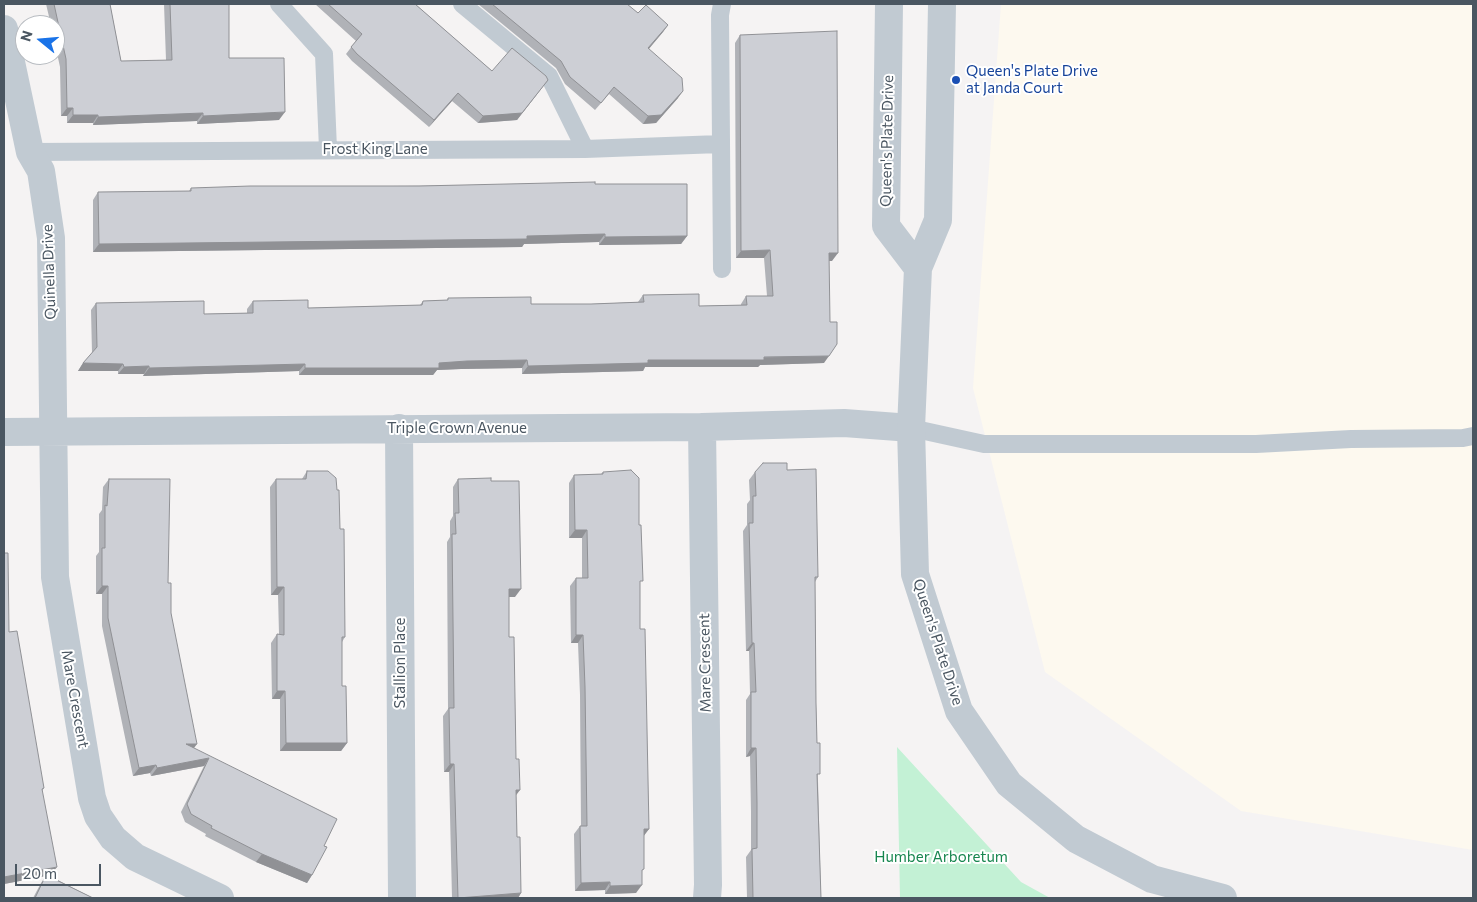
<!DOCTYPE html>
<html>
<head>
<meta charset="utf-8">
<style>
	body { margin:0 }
	#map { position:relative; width:1477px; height:902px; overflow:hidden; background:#f5f3f3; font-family:Commissioner,sans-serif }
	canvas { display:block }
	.frame { position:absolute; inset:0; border:5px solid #4a5661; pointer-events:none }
	.north { position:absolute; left:15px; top:15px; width:50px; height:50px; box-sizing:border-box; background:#fff; border:1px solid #b7bbc0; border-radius:50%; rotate:287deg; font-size:14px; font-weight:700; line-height:20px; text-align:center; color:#4a5661 }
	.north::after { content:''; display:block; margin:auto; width:18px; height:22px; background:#1a73e8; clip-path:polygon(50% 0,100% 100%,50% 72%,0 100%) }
	.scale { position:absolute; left:15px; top:864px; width:86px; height:22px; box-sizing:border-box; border:2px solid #4a5661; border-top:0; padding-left:6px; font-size:15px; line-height:18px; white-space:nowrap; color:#4a5661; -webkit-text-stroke:4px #fff; paint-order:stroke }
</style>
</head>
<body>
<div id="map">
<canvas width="1477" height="902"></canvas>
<div class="frame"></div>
<div class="north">N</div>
<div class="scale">20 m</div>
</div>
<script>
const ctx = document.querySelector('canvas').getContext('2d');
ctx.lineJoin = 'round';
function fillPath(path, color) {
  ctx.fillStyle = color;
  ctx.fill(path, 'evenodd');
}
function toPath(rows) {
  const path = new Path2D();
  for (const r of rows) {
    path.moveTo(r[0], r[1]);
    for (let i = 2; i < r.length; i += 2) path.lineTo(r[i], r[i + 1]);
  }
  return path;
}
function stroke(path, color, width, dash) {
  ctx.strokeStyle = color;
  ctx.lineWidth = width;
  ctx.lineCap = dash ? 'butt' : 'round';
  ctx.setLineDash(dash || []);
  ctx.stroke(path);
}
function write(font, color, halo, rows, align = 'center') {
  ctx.font = font + ' Commissioner,sans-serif';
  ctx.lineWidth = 4;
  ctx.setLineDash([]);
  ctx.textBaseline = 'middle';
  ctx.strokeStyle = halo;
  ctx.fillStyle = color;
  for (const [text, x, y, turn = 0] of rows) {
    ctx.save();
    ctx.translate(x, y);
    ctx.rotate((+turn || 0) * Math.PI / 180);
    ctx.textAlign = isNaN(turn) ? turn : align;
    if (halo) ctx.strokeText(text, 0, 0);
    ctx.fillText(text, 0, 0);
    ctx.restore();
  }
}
const commercial = toPath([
	[1001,4,1473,4,1473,850,1241,811,1045,672,973,388]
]);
const green = toPath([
	[897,747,1021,882,1050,898,900,898]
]);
const service = toPath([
	[279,4,324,54,328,149],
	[462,4,549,76,585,149],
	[30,152,585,149,720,144],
	[722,269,720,15,722,4],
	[911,428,984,444,1256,444,1351,439,1463,438,1473,436]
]);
const minor = toPath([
	[4,29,30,152,41,171,51,238,55,577,92,798,98,816,113,838,135,857,220,898],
	[702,427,708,885,707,898],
	[399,428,402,898],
	[4,432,702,427,844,423,911,428]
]);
const tertiary = toPath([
	[889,4,886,226,918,268],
	[942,4,938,220,918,268,911,428,915,574,959,711,1009,784,1076,839,1152,879,1223,898]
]);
const wall = toPath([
	[46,4,110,4,121,61,166,60,164,4,229,4,229,58,279,120,197,124,197,121,93,125,93,123,67,123,67,116,61,116,60,67,55,44,55,25,51,25],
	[315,4,415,4,492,71,548,80,517,120,478,123,452,101,429,127,352,61,346,54,356,41],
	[478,4,627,4,638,13,668,25,663,32,648,49,678,98,656,123,643,124,609,94,595,110,565,84,556,68],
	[740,35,832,261,829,261,824,363,760,365,758,367,645,367,643,371,522,374,522,368,461,369,437,370,433,375,299,375,299,371,143,376,144,374,118,374,118,371,78,371,83,363,92,353,91,310,96,303,204,314,247,313,247,309,253,301,308,308,420,305,423,301,447,300,448,298,531,304,591,304,638,302,643,295,699,306,741,305,741,304,746,296,767,296,764,258,736,258,735,43],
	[595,184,687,236,681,244,599,245,599,242,524,244,522,247,93,252,93,200,98,192,189,191,191,188],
	[787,470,818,577,815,582,816,703,821,898,747,898,746,857,751,850,751,812,750,756,746,757,746,700,750,694,749,651,746,651,743,531,747,525,747,504,750,500,749,480,755,472],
	[307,471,340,529,345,637,342,642,342,686,347,743,341,751,280,751,280,699,272,699,271,643,277,634,279,634,278,595,271,595,270,487,276,479,302,479],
	[603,472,639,525,640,629,649,829,644,835,642,873,636,893,605,894,605,890,575,891,574,834,580,826,581,826,580,695,578,643,571,643,570,586,576,578,582,578,582,538,569,538,569,483,574,475,601,474],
	[109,479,168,583,171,613,194,748,324,846,312,875,307,883,256,862,205,836,206,834,185,822,181,812,204,766,151,776,150,773,133,776,102,626,102,594,96,594,96,556,99,552,99,514,102,510,103,487],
	[458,479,491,481,515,597,509,597,509,637,516,795,517,837,521,893,518,898,452,898,449,772,444,772,443,716,448,709,447,542,450,537,450,521,453,516,453,487],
	[4,553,9,632,44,788,42,791,51,875,48,875,93,898,33,898,41,883,46,876,4,884]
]);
const shadedWall = toPath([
	[668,25,663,32,643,56,648,48],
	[548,80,517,120,478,123,483,116],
	[683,91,678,98,656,123,643,124,648,116],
	[458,93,452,101,429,127,434,120],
	[67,108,73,108,67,116,61,116],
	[285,112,279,120,197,124,203,116],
	[203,113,197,121,93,125,98,117],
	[73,115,98,115,93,123,67,123],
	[605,234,599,242,524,244,522,247,93,252,99,244],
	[687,236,681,244,599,245,605,237],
	[770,250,764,258,736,258,741,251],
	[829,253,838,253,832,261,824,261],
	[829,356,824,363,760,365,758,367,645,367,643,371,522,374,528,366,648,360],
	[527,360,522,368,461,369,437,370,433,375,299,375,305,368,467,361],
	[83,363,123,364,118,371,78,371],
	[305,364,299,371,143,376,149,368],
	[149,366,144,374,118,374,124,367],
	[575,530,587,530,582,538,569,538],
	[102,586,108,586,102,594,96,594],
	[277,587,284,587,278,595,271,595],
	[509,589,521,589,515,597,503,597],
	[576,635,583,635,578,643,571,643],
	[752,643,754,643,749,651,746,651],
	[277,691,285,691,280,699,272,699],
	[286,743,347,743,341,751,280,751],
	[186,744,197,744,191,752],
	[751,748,756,748,750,756,746,757],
	[209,758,204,766,151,776,157,768],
	[450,764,454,764,449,772,444,772],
	[156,765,150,773,133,776,139,768],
	[516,790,520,790,514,798],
	[644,829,649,829,643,837],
	[262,854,312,875,307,883,256,862],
	[57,867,51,875,4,884,4,877],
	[610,882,605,890,575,891,581,883],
	[642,885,636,893,605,894,610,886],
	[521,893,518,898,458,898]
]);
const building = toPath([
	[54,4,110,4,121,61,172,60,170,4,229,4,229,58,284,58,285,112,203,116,203,113,98,117,98,115,73,115,73,108,67,108,66,59,54,4],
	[328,4,415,4,492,71,512,48,546,76,548,80,522,113,483,116,458,93,434,120,357,54,351,47,362,34,328,4],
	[492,4,627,4,638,13,646,5,668,25,648,48,682,78,683,91,661,115,648,116,614,87,601,103,570,77,561,61,492,4],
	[837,31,838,253,829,253,830,322,837,322,837,344,829,356,764,357,764,360,648,360,648,363,528,366,527,360,467,361,439,363,439,368,305,368,305,364,149,368,149,366,124,367,123,364,83,363,97,347,96,303,204,301,204,314,253,313,253,301,308,300,308,308,422,305,423,301,448,300,448,298,531,297,531,304,591,304,644,302,643,295,699,294,699,306,747,305,746,296,773,296,770,250,741,251,740,35,837,31],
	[595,182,595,184,687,184,687,236,605,237,605,234,527,236,527,239,99,244,98,192,191,191,191,188,250,186,419,186,595,182],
	[763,463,787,463,787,470,816,469,818,577,815,577,816,703,817,743,820,743,820,774,817,774,821,898,753,898,752,849,757,848,757,803,756,748,751,748,751,692,756,692,754,643,752,643,749,523,753,523,753,496,756,496,755,472,763,463],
	[631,470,639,478,639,525,641,525,643,581,640,581,640,629,645,629,649,829,644,829,644,869,642,870,642,885,610,886,610,882,581,883,580,826,587,826,585,687,583,635,576,635,576,578,588,578,587,530,575,530,574,475,603,474,603,472,631,470],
	[307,471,328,471,336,478,337,490,339,490,340,529,344,529,345,637,342,637,342,686,346,686,347,743,286,743,285,691,277,691,277,634,284,635,284,587,277,587,276,479,306,479,307,471],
	[491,478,491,481,519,481,521,589,509,589,509,637,514,637,516,759,519,759,520,790,516,790,517,837,520,837,521,893,458,898,454,764,450,764,449,708,454,708,452,534,456,534,455,513,459,513,458,479,491,478],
	[109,479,170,479,168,583,171,583,171,613,197,744,186,744,337,819,324,846,327,847,312,875,262,854,211,828,212,826,191,814,187,804,209,758,157,768,156,765,139,768,108,618,108,586,102,586,102,548,105,548,105,505,107,506,109,479],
	[4,553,8,553,9,632,17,631,44,788,42,789,57,867,4,877,4,553],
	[46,875,93,898,35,898,46,875]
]);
const markers = [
	[956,80,5,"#1a4fb4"]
];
const transitNames = [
	["Queen's Plate Drive",966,71],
	["at Janda Court",966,88]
];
const streetNames = [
	["Queen's Plate Drive",887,141,-89],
	["Frost King Lane",375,149],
	["Quinella Drive",49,272,-92],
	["Triple Crown Avenue",457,428],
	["Queen's Plate Drive",938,642,72],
	["Stallion Place",400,663,-90],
	["Mare Crescent",705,663,-91],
	["Mare Crescent",75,699,80]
];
const parkNames = [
	["Humber Arboretum",941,857]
];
fillPath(commercial, '#fdf9ef');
fillPath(green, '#c3f1d5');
stroke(service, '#c1cad2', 18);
stroke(minor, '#c1cad2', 28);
stroke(tertiary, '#c1cad2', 28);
fillPath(wall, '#b0b2b7');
fillPath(shadedWall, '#909195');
fillPath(building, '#cdcfd5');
stroke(building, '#909195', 1);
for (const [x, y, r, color] of markers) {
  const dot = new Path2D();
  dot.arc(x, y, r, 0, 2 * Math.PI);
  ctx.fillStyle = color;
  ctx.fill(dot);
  stroke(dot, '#fff', 2);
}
write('15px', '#164399', '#fff', transitNames, 'left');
write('15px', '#4a5661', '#fff', streetNames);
write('15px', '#17864f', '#fff', parkNames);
</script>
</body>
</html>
